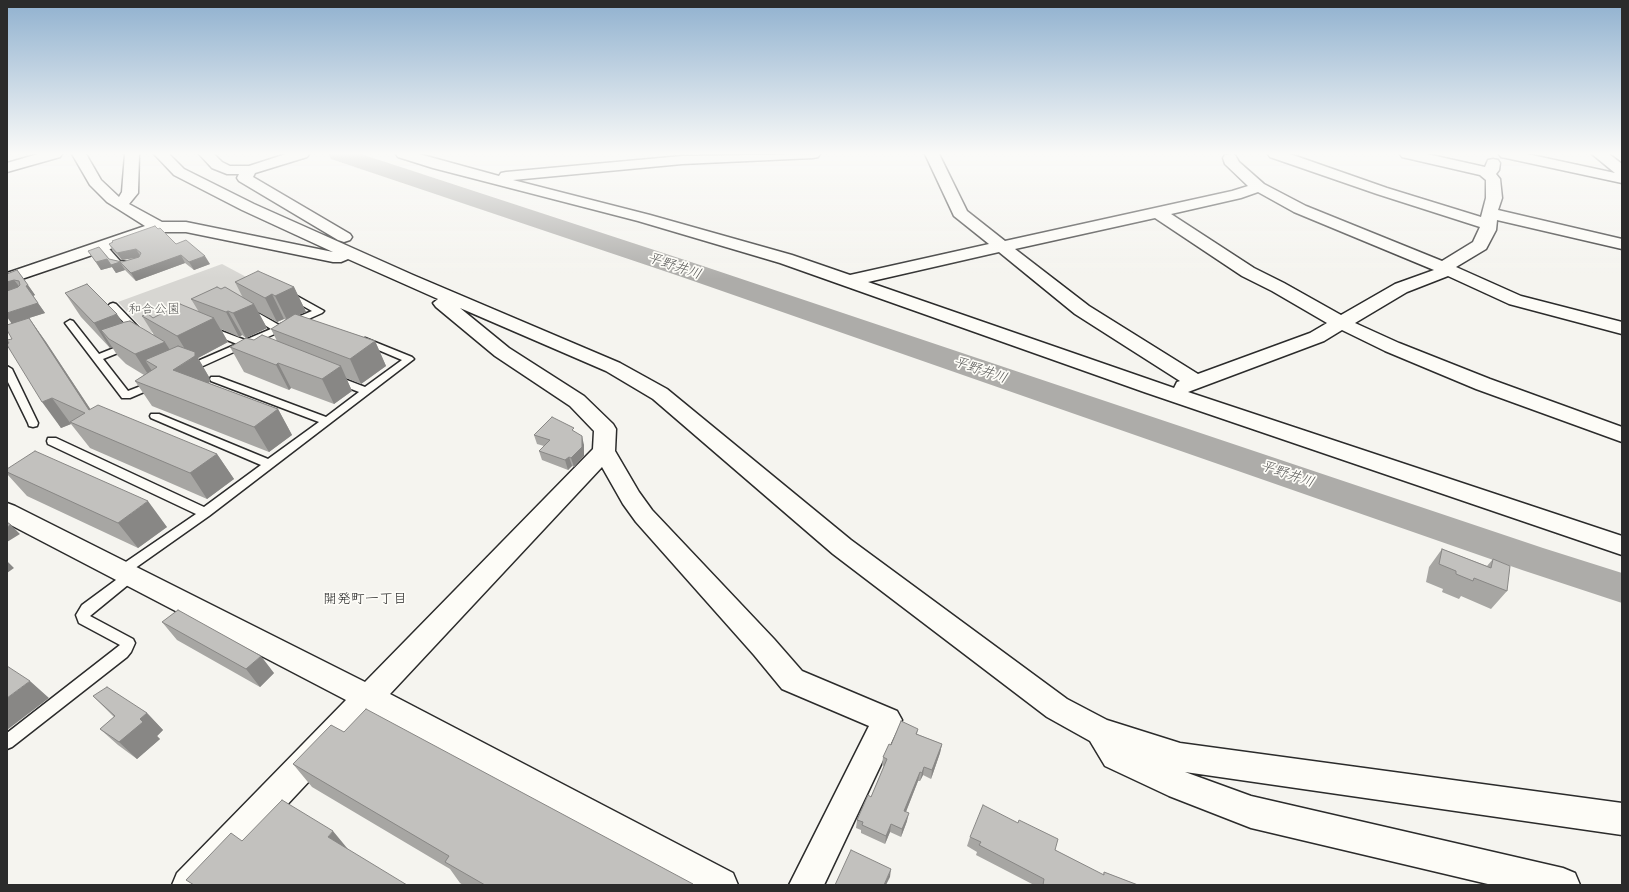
<!DOCTYPE html>
<html>
<head>
<meta charset="utf-8">
<style>
	body { margin:0 }
	#map { position:relative; width:1629px; height:892px; overflow:hidden; background:#f5f4ef; font-family:"Architects Daughter",sans-serif }
	canvas { display:block }
	.frame { position:absolute; inset:0; border:8px solid #2b2b2b; pointer-events:none }
</style>
</head>
<body>
<div id="map">
<canvas width="1629" height="892"></canvas>
<div class="frame"></div>
</div>
<script>
const ctx = document.querySelector('canvas').getContext('2d');
ctx.lineJoin = 'round';
function fillPath(path, color) {
  ctx.fillStyle = color;
  ctx.fill(path, 'evenodd');
}
function toPath(rows) {
  const path = new Path2D();
  for (const r of rows) {
    path.moveTo(r[0], r[1]);
    for (let i = 2; i < r.length; i += 2) path.lineTo(r[i], r[i + 1]);
  }
  return path;
}
function stroke(path, color, width, dash) {
  ctx.strokeStyle = color;
  ctx.lineWidth = width;
  ctx.lineCap = dash ? 'butt' : 'round';
  ctx.setLineDash(dash || []);
  ctx.stroke(path);
}
function write(font, color, halo, rows, align = 'center') {
  ctx.font = font + ' "Architects Daughter","Klee One",sans-serif';
  ctx.lineWidth = 3.5;
  ctx.setLineDash([]);
  ctx.textBaseline = 'middle';
  ctx.strokeStyle = halo;
  ctx.fillStyle = color;
  for (const [text, x, y, turn = 0] of rows) {
    ctx.save();
    ctx.translate(x, y);
    ctx.rotate((+turn || 0) * Math.PI / 180);
    ctx.textAlign = isNaN(turn) ? turn : align;
    if (halo) ctx.strokeText(text, 0, 0);
    ctx.fillText(text, 0, 0);
    ctx.restore();
  }
}
const green = toPath([
	[222,264,267,288,148,334,118,302]
]);
const river = toPath([
	[329,154,361,154,697,264,1543,548,1622,573,1622,603,1522,570,679,276,331,159,329,154]
]);
const lane = toPath([
	[101,242,104,243,120,261,131,262,132,264,131,266,115,266,97,245,101,242],
	[288,291,324,311,322,313,252,344,251,347,245,347,192,371,184,371,183,369,184,367,237,344,207,332,205,330,207,328,213,328,245,340,271,329,247,314,245,312,247,310,253,310,279,325,312,311,285,296,284,294,285,292,288,291],
	[113,303,116,304,140,329,142,331,140,333,134,333,110,308,108,306,110,304,113,303],
	[70,320,73,321,99,354,124,344,130,344,132,346,130,348,103,359,128,391,154,381,158,382,159,384,158,386,130,398,122,398,65,323,70,320],
	[365,338,412,357,414,359,209,516,131,571,134,572,136,576,134,580,90,616,133,639,135,643,131,652,127,657,12,747,7,749,7,733,120,645,79,623,76,615,82,605,120,577,117,576,115,572,117,568,196,514,48,444,47,441,48,438,56,438,204,507,261,465,151,418,150,416,151,414,159,414,268,459,319,422,211,381,210,379,211,377,219,377,326,417,359,392,331,381,330,379,331,377,339,377,365,387,402,360,362,343,360,341,365,338],
	[7,366,12,369,38,423,37,426,33,427,29,426,28,423,7,380,7,366]
]);
const street = toPath([
	[38,154,62,154,60,157,7,172,7,163,38,154],
	[72,154,86,154,101,180,119,197,122,192,125,154,139,154,138,193,129,204,162,222,186,222,333,252,242,210,174,175,154,154,169,154,184,169,254,204,413,275,620,363,667,389,851,540,1067,699,1107,720,1180,743,1622,803,1622,835,1185,772,1251,796,1563,868,1575,873,1580,885,1492,885,1251,828,1169,796,1105,766,1090,741,1047,717,833,554,653,399,606,371,460,308,509,348,584,396,613,424,616,429,615,451,639,492,652,510,774,639,802,671,897,711,902,720,824,885,789,885,869,726,782,689,754,655,636,522,623,504,602,467,390,694,733,873,738,885,687,885,372,714,212,885,172,885,177,873,346,700,7,523,7,503,15,506,365,682,593,449,594,431,570,406,495,356,436,307,433,303,438,299,348,259,341,262,333,262,186,232,160,232,7,284,7,273,145,226,107,202,90,185,72,154],
	[199,154,214,154,222,162,230,166,249,166,286,154,309,154,307,157,255,173,253,177,350,234,352,237,350,240,344,242,338,240,239,181,237,178,239,174,227,174,212,168,199,154],
	[396,154,419,154,499,176,501,173,506,172,682,156,820,154,818,157,813,158,682,164,513,180,650,215,792,255,850,275,989,244,954,216,925,154,939,154,967,211,1005,241,1232,191,1248,186,1225,164,1223,158,1225,155,1233,154,1235,155,1239,162,1264,184,1306,206,1442,261,1473,242,1480,227,1377,194,1270,157,1268,154,1290,154,1387,188,1481,217,1486,198,1486,180,1480,175,1402,157,1400,154,1427,154,1485,167,1488,160,1493,159,1498,160,1500,163,1499,170,1496,174,1500,179,1502,198,1498,210,1622,239,1622,249,1497,220,1496,230,1486,249,1456,267,1521,296,1622,322,1622,334,1509,304,1448,276,1407,292,1355,323,1399,343,1490,379,1622,427,1622,442,1476,389,1385,351,1342,330,1324,341,1188,392,1622,536,1622,555,1144,392,780,263,638,221,433,168,398,157,396,154],
	[1258,192,1294,212,1434,270,1395,284,1341,315,1284,283,1254,268,1171,214,1241,198,1258,192],
	[1155,218,1242,276,1272,291,1327,323,1310,333,1198,374,1089,306,1015,249,1155,218],
	[999,252,1075,314,1180,381,1177,382,1174,388,868,282,999,252],
	[1499,154,1527,154,1615,173,1592,154,1609,154,1622,164,1622,183,1506,158,1501,157,1499,154]
]);
const wall = toPath([
	[112,241,176,244,210,264,194,270,185,263,136,281,125,270,116,273,112,267,101,270,88,251,109,259,122,262,133,258,122,260,113,251,109,244,113,242],
	[17,270,35,295,33,296,45,313,29,318,46,342,91,410,217,454,234,479,207,499,90,448,71,424,61,428,9,343,12,339,11,323,7,274],
	[235,282,294,287,306,312,298,315,375,341,386,366,361,384,346,378,352,391,334,404,291,388,289,390,244,372,230,347,254,340,277,341,271,329,286,320,284,319,277,322,258,312,267,328,246,338,242,335,239,337,221,329,228,342,198,358,209,377,210,382,207,383,278,409,292,435,269,452,152,406,135,381,144,375,126,364,117,355,112,347,110,348,81,317,65,293,122,322,154,335,142,316,153,318,199,312,191,299,243,298],
	[575,432,584,445,584,456,574,467,572,466,568,470,542,460,539,451,544,446,537,444,534,435],
	[7,469,167,527,138,548,27,496,7,474],
	[1442,549,1487,566,1493,559,1507,591,1491,609,1461,596,1459,599,1442,592,1443,589,1426,582,1429,567],
	[162,622,274,673,260,687,177,640],
	[93,696,147,713,163,730,157,736,160,739,137,759,118,745,100,729,114,717],
	[918,729,917,734,942,744,940,753,931,779,923,775,920,781,918,781,906,812,907,821,901,837,890,832,885,844,861,833,861,830,856,828,857,820,871,797,884,766,882,765,883,757,891,745],
	[344,732,694,885,463,885,460,883,450,869,312,787,293,764],
	[970,837,1055,850,1103,875,1104,872,1138,885,1034,885,976,855,977,852,967,846]
]);
const shadedWall = toPath([
	[136,249,141,257,122,260,117,253],
	[181,255,185,263,136,281,131,273],
	[205,256,210,264,194,270,189,262],
	[107,259,120,262,125,270,116,273,112,267,101,270,96,262],
	[14,280,22,290,7,294,7,282],
	[28,285,35,295,33,296,26,286],
	[294,287,306,312,287,320,275,296],
	[272,294,284,319,277,322,265,298],
	[38,303,45,313,29,318,46,342,108,436,12,324,7,317,7,313],
	[254,304,267,328,246,338,233,313],
	[228,311,242,335,239,337,226,312],
	[117,314,133,339,101,330,112,347,110,348,94,323],
	[214,318,228,342,198,358,209,377,210,382,189,395,157,367,145,360,156,377,151,379,135,354,165,342,180,366,191,359,177,336],
	[375,341,386,366,361,384,350,359],
	[278,363,291,388,289,390,276,365],
	[341,366,352,391,334,404,322,379],
	[52,398,71,424,61,428,42,402],
	[278,409,292,435,269,452,254,427],
	[582,436,584,445,584,456,574,467,571,458],
	[217,454,234,479,207,499,190,473],
	[569,457,572,466,568,470,565,460],
	[148,501,167,527,138,548,118,523],
	[11,525,20,534,7,542,7,527],
	[7,561,14,568,7,573],
	[261,656,274,673,260,687,246,669],
	[30,681,49,698,7,730,7,698],
	[147,713,163,730,157,736,160,739,137,759,119,742,140,719],
	[942,744,940,753,931,779,932,770],
	[924,767,923,775,920,781,922,773],
	[920,772,918,781,903,819,904,811],
	[909,813,907,821,901,837,902,829],
	[891,824,890,832,885,844,886,836],
	[333,831,352,854,328,837],
	[891,869,890,877,886,885,884,885]
]);
const building = toPath([
	[155,226,158,229,160,228,176,244,186,240,205,256,189,262,181,255,131,273,120,262,111,265,107,259,96,262,88,251,99,247,109,259,122,262,139,257,141,253,136,249,117,253,109,244,113,242,112,241,155,226],
	[17,270,28,285,26,286,38,303,7,313,7,291,18,287,20,285,19,281,14,280,7,282,7,274,17,270],
	[258,271,294,287,275,296,272,294,265,298,235,282,258,271],
	[87,284,117,314,94,323,65,293,87,284],
	[217,287,221,289,225,287,254,304,233,313,228,311,226,312,191,299,217,287],
	[180,304,214,318,177,336,142,316,148,314,153,318,180,304],
	[295,314,375,341,350,359,271,329,295,314],
	[29,318,89,410,98,405,217,454,190,473,70,422,85,413,52,398,42,402,7,345,7,344,9,343,7,340,12,339,7,330,7,325,29,318],
	[130,321,165,342,135,354,109,339,101,330,125,322,130,321],
	[262,335,341,366,322,379,278,363,276,365,230,347,246,338,254,340,262,335],
	[178,346,195,352,195,356,173,370,278,409,254,427,135,381,157,367,145,360,178,346],
	[552,417,574,428,572,430,582,436,582,447,571,458,569,457,565,460,539,451,550,440,534,435,552,417],
	[35,451,148,501,118,523,7,472,7,469,35,451],
	[7,522,11,525,7,527,7,522],
	[1442,549,1491,568,1493,559,1510,566,1507,591,1474,578,1473,581,1456,574,1456,571,1439,564,1442,549],
	[178,610,261,656,246,669,162,622,178,610],
	[7,666,30,681,7,698,7,666],
	[107,687,147,713,140,719,143,722,119,742,100,729,115,716,93,696,107,687],
	[366,709,693,884,692,885,485,885,445,862,449,856,293,764,331,725,344,732,366,709],
	[901,721,918,729,916,734,942,744,932,770,924,767,922,773,920,772,904,811,909,813,902,829,891,824,886,836,862,825,863,822,857,820,868,795,871,797,887,759,883,757,889,744,891,745,901,721],
	[282,800,333,831,328,837,407,885,194,885,186,880,231,833,242,841,282,800],
	[983,805,1018,823,1019,820,1058,839,1055,850,1104,875,1104,872,1138,885,1043,885,1044,879,979,845,981,842,970,837,983,805],
	[851,850,891,869,884,885,835,885,851,850]
]);
const parkNames = [
	["和合公園",154,310]
];
const waterNames = [
	["平野井川",674,267,19],
	["平野井川",980,371,19],
	["平野井川",1287,475,19]
];
const neighbourhoodNames = [
	["開発町一丁目",365,600]
];
fillPath(green, '#d7d6d2');
fillPath(river, '#adaca9');
stroke(lane, '#2b2b2b', 3);
stroke(street, '#2b2b2b', 3);
fillPath(lane, '#fdfcf7');
fillPath(street, '#fdfcf7');
fillPath(wall, '#a7a6a3');
fillPath(shadedWall, '#888785');
fillPath(building, '#c2c1be');
stroke(building, '#888785', 1);
const sky = ctx.createLinearGradient(0, 0, 0, 279);
sky.addColorStop(0, '#90b1cf');
sky.addColorStop(0.55, '#fafaf8');
sky.addColorStop(1, '#fafaf800');
ctx.fillStyle = sky;
ctx.fillRect(0, 0, 1629, 279);
write('13px', '#565655', '#fdfcf7', parkNames);
write('italic 14px', '#585857', '#fdfcf7', waterNames);
write('14px', '#2b2b2b', '#fdfcf7', neighbourhoodNames);
</script>
</body>
</html>
